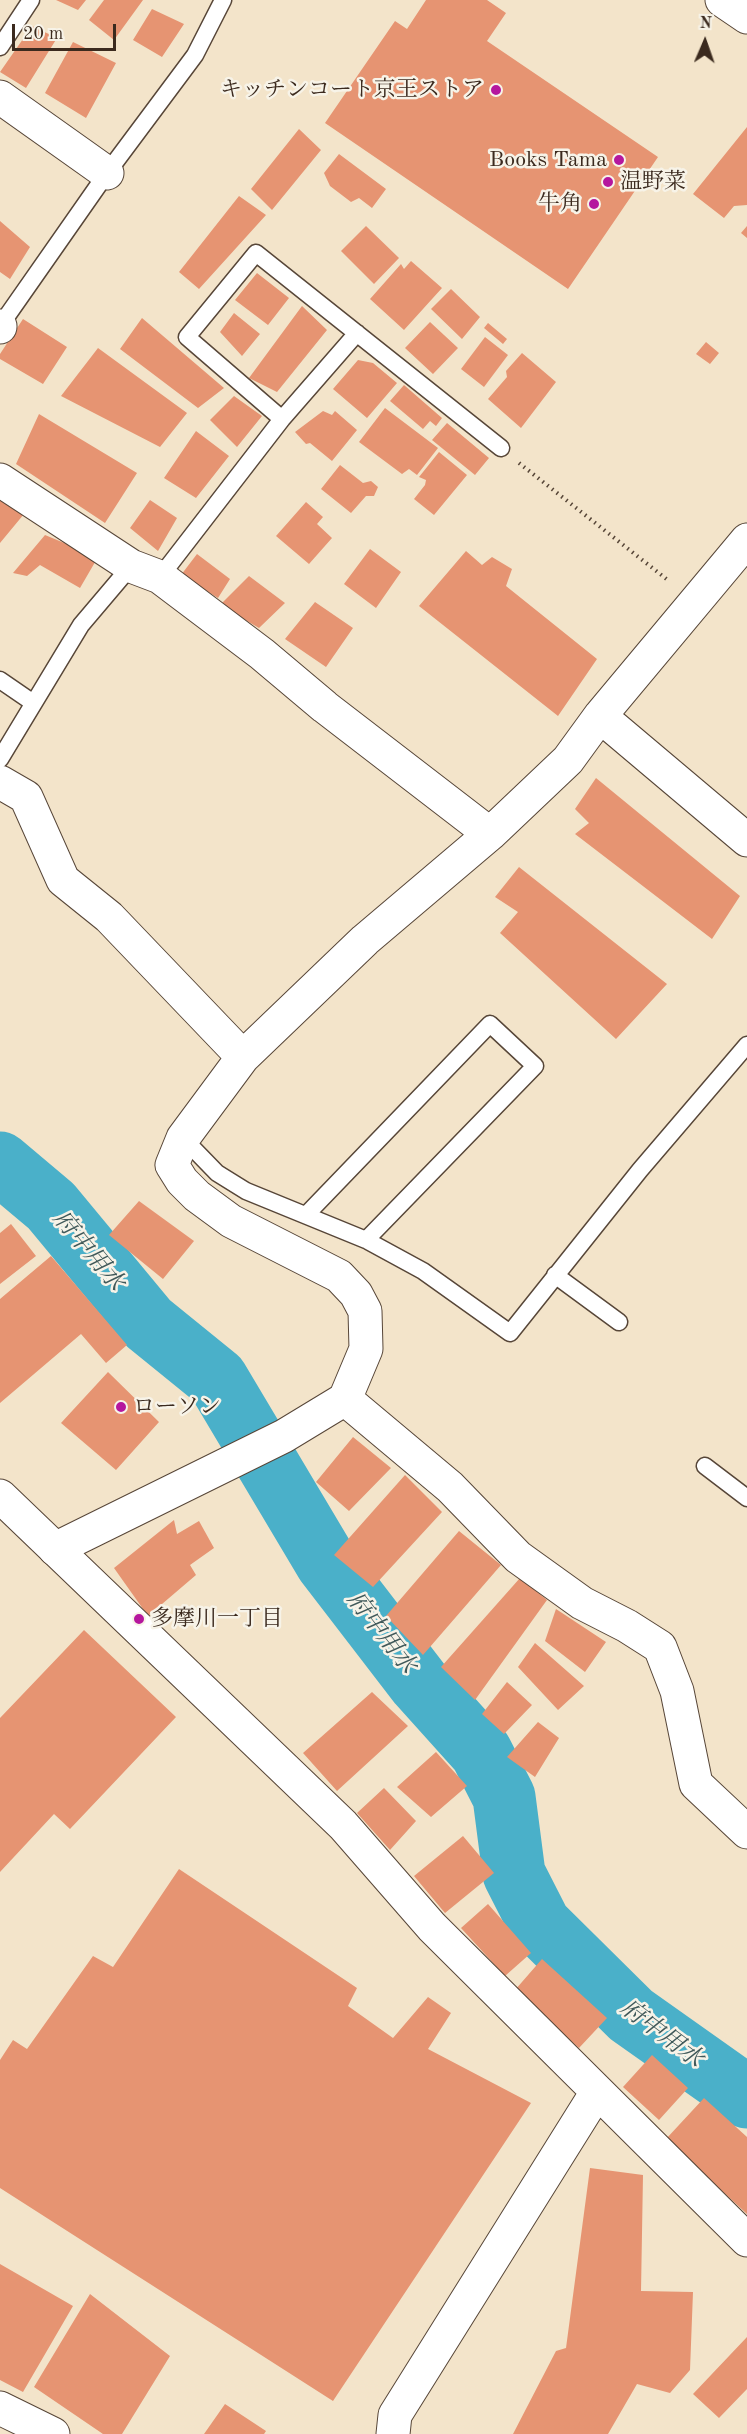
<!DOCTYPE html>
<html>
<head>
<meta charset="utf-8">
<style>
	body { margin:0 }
	#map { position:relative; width:747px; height:2434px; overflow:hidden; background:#f3e4ca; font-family:"Old Standard TT",serif }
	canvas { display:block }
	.north { position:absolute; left:675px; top:12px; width:60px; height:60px; -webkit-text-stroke:4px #f7f3e8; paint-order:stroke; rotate:2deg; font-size:16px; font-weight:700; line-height:24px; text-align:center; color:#3b2a1e }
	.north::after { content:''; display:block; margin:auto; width:21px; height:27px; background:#3b2a1e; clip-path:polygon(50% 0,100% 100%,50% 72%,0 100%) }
	.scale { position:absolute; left:12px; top:24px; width:104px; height:27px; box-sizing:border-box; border:3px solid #3b2a1e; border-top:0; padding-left:8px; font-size:18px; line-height:21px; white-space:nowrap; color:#3b2a1e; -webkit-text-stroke:4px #f7f3e8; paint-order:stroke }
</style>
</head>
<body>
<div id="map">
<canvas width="747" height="2434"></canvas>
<div class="north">N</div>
<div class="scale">20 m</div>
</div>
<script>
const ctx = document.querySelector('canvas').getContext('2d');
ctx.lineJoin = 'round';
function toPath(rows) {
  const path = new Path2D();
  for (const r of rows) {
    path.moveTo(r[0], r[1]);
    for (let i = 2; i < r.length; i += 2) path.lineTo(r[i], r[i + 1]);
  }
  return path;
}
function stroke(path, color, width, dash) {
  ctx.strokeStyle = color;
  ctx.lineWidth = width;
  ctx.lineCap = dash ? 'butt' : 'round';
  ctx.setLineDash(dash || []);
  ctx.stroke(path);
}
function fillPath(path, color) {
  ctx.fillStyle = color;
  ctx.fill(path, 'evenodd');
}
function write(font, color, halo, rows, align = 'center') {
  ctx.font = font + ' "Old Standard TT","Noto Serif JP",serif';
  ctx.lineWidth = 5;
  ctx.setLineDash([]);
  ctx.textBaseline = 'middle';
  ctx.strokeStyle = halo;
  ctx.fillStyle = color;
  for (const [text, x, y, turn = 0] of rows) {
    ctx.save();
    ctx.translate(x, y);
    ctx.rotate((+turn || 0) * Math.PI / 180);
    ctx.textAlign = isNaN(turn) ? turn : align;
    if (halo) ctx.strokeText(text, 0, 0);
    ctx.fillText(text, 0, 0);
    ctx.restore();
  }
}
const river = toPath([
	[0,1163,51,1206,148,1323,217,1379,326,1562,419,1683,481,1752,504,1797,514,1874,540,1925,631,2015,747,2097]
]);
const building = toPath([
	[56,0,86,0,78,10],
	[104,0,143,0,114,40,89,20],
	[426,0,487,0,506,13,487,41,658,157,568,289,325,123,395,21,407,29],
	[152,9,184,24,162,57,133,40],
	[32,26,57,38,26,88,0,72],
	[73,42,116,63,86,118,45,93],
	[747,127,747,205,734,206,724,218,693,194],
	[299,129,321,150,272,210,251,189],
	[339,154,386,189,372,208,359,198,351,202,330,186,324,173],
	[239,196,266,215,199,289,179,272],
	[0,221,30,247,10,279,0,272],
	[366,226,399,258,374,284,341,251],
	[747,226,747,238,741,233],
	[411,261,442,288,404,330,370,299,401,264,404,269],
	[257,273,289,298,268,325,235,300],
	[451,289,480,317,462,339,431,309],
	[302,306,327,330,277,392,249,378],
	[234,313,260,334,242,356,220,332],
	[142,318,224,388,198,408,120,349],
	[23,319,67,347,43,384,0,359,0,354],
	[430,322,458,348,433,374,405,348],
	[488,323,507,339,503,344,484,328],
	[485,337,508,355,484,387,461,369],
	[706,342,719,353,710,364,696,354],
	[98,348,187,413,160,447,61,396],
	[522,353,556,382,521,428,488,399,507,377,506,371],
	[358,360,373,363,397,383,367,418,333,389],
	[404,385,442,418,436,426,430,421,423,429,390,401],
	[234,396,262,416,237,447,210,420],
	[385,408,438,448,417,475,409,469,402,474,359,442],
	[323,411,332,415,335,411,357,430,332,461,310,443,306,444,295,432],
	[39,414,137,473,105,523,16,464],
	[447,423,489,458,475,475,432,440],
	[196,431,229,456,196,498,164,478],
	[439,452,467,475,434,515,414,499,425,485,426,480,419,477],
	[340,465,363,483,371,481,378,487,374,496,366,496,351,513,321,489],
	[0,500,24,514,0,543],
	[150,500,177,518,158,551,130,528],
	[306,502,323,517,317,524,332,538,309,564,276,536],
	[45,535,98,557,80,588,40,565,27,576,13,573],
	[370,549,401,572,376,608,344,584],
	[466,551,482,565,492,557,512,569,506,586,597,659,558,716,419,606],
	[197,554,230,579,218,598,181,575],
	[249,576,285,603,259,628,220,605],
	[315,602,353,628,326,667,285,639],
	[596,778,740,896,712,939,575,834,589,823,575,809],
	[519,867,667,984,616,1039,500,933,518,912,495,897],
	[139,1201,194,1241,163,1279,109,1235],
	[11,1224,36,1256,0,1284,0,1233],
	[51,1256,127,1345,106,1363,81,1334,0,1403,0,1299],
	[108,1372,159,1422,116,1470,61,1423],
	[353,1437,391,1468,349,1511,316,1482],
	[405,1475,442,1512,373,1587,334,1555],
	[174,1520,177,1534,199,1521,214,1548,190,1565,196,1575,148,1616,114,1568],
	[459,1531,501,1565,423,1655,386,1616],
	[520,1578,547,1600,475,1700,441,1667],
	[556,1609,606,1642,585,1672,545,1641],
	[84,1630,176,1717,70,1829,54,1814,0,1872,0,1718],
	[535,1643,584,1686,558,1710,518,1667],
	[507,1682,532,1705,504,1734,482,1714],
	[372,1692,408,1726,337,1791,303,1753],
	[538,1722,559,1738,535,1777,507,1757],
	[436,1752,467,1786,431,1817,397,1787],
	[384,1788,416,1821,390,1850,357,1813],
	[463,1836,494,1873,445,1913,414,1876],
	[179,1869,357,1988,348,2006,393,2038,428,1997,451,2013,428,2049,531,2103,333,2401,0,2188,0,2060,13,2040,27,2049,93,1956,113,1967],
	[488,1904,531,1953,505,1976,461,1928],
	[542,1959,607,2018,579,2048,515,1990],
	[652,2055,688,2088,659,2120,623,2087],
	[704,2098,747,2137,747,2214,666,2139],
	[590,2168,643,2175,641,2291,693,2292,690,2370,670,2393,637,2384,608,2434,513,2434,556,2351,566,2348],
	[0,2264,73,2306,23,2392,0,2380],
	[90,2294,170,2356,122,2434,103,2434,34,2387],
	[747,2337,747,2389,719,2418,693,2394],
	[225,2404,266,2431,264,2434,204,2434]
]);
const path = toPath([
	[519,463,669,581]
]);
const service = toPath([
	[0,47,31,0],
	[0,326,107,173,195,55,223,0],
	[282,419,187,337,256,253,501,448],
	[160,577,282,419,357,333],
	[0,680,32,702],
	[0,759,81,625,131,566],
	[183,1138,217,1173,246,1191,366,1240,423,1271,510,1333,640,1170,747,1045],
	[306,1215,490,1024,535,1066,366,1240],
	[555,1275,619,1322],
	[705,1466,747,1498]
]);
const minor = toPath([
	[0,97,107,173],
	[0,326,0,327],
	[0,480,131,566,160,577,262,654,325,707,490,834],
	[600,716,747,840],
	[0,782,26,797,63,880,109,917,243,1057],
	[345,1399,450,1487,518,1557,582,1603,627,1626,660,1647,677,1691,696,1784,747,1832],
	[55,1549,284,1436,345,1399,366,1349,365,1311,356,1294,339,1276,231,1221,197,1196,182,1181,172,1165,183,1138,243,1057,365,940,490,834,568,760,600,716,747,540],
	[0,2408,53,2434]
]);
const tertiary = toPath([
	[722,0,747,17],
	[0,1496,343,1825,432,1927,747,2240],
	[393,2434,395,2415,597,2092]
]);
const markers = [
	[496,90,6,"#b5179e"],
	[619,160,6,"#b5179e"],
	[608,182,6,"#b5179e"],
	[594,204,6,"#b5179e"],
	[121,1407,6,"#b5179e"],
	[139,1619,6,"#b5179e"]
];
const poiNames = [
	["キッチンコート京王ストア",484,90],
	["Books Tama",607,160],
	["温野菜",620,182,"left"],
	["牛角",582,204],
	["ローソン",133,1407,"left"],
	["多摩川一丁目",151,1619,"left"]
];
const waterNames = [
	["府中用水",88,1251,50],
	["府中用水",381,1633,52],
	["府中用水",661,2034,37]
];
stroke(river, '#4ab0c9', 63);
fillPath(building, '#e69472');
stroke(service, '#574638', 19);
stroke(minor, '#574638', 35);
stroke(tertiary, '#574638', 35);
stroke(path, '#574638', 4, [1.5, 4.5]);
stroke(service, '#fff', 16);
stroke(minor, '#fff', 33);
stroke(tertiary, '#fff', 33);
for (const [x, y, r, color] of markers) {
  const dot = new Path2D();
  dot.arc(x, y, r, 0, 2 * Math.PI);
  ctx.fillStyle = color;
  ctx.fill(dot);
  stroke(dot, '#f7f3e8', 2);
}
write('22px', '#3b2a1e', '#f7f3e8', poiNames, 'right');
write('italic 24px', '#40595a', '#f7f3e8', waterNames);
</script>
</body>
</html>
